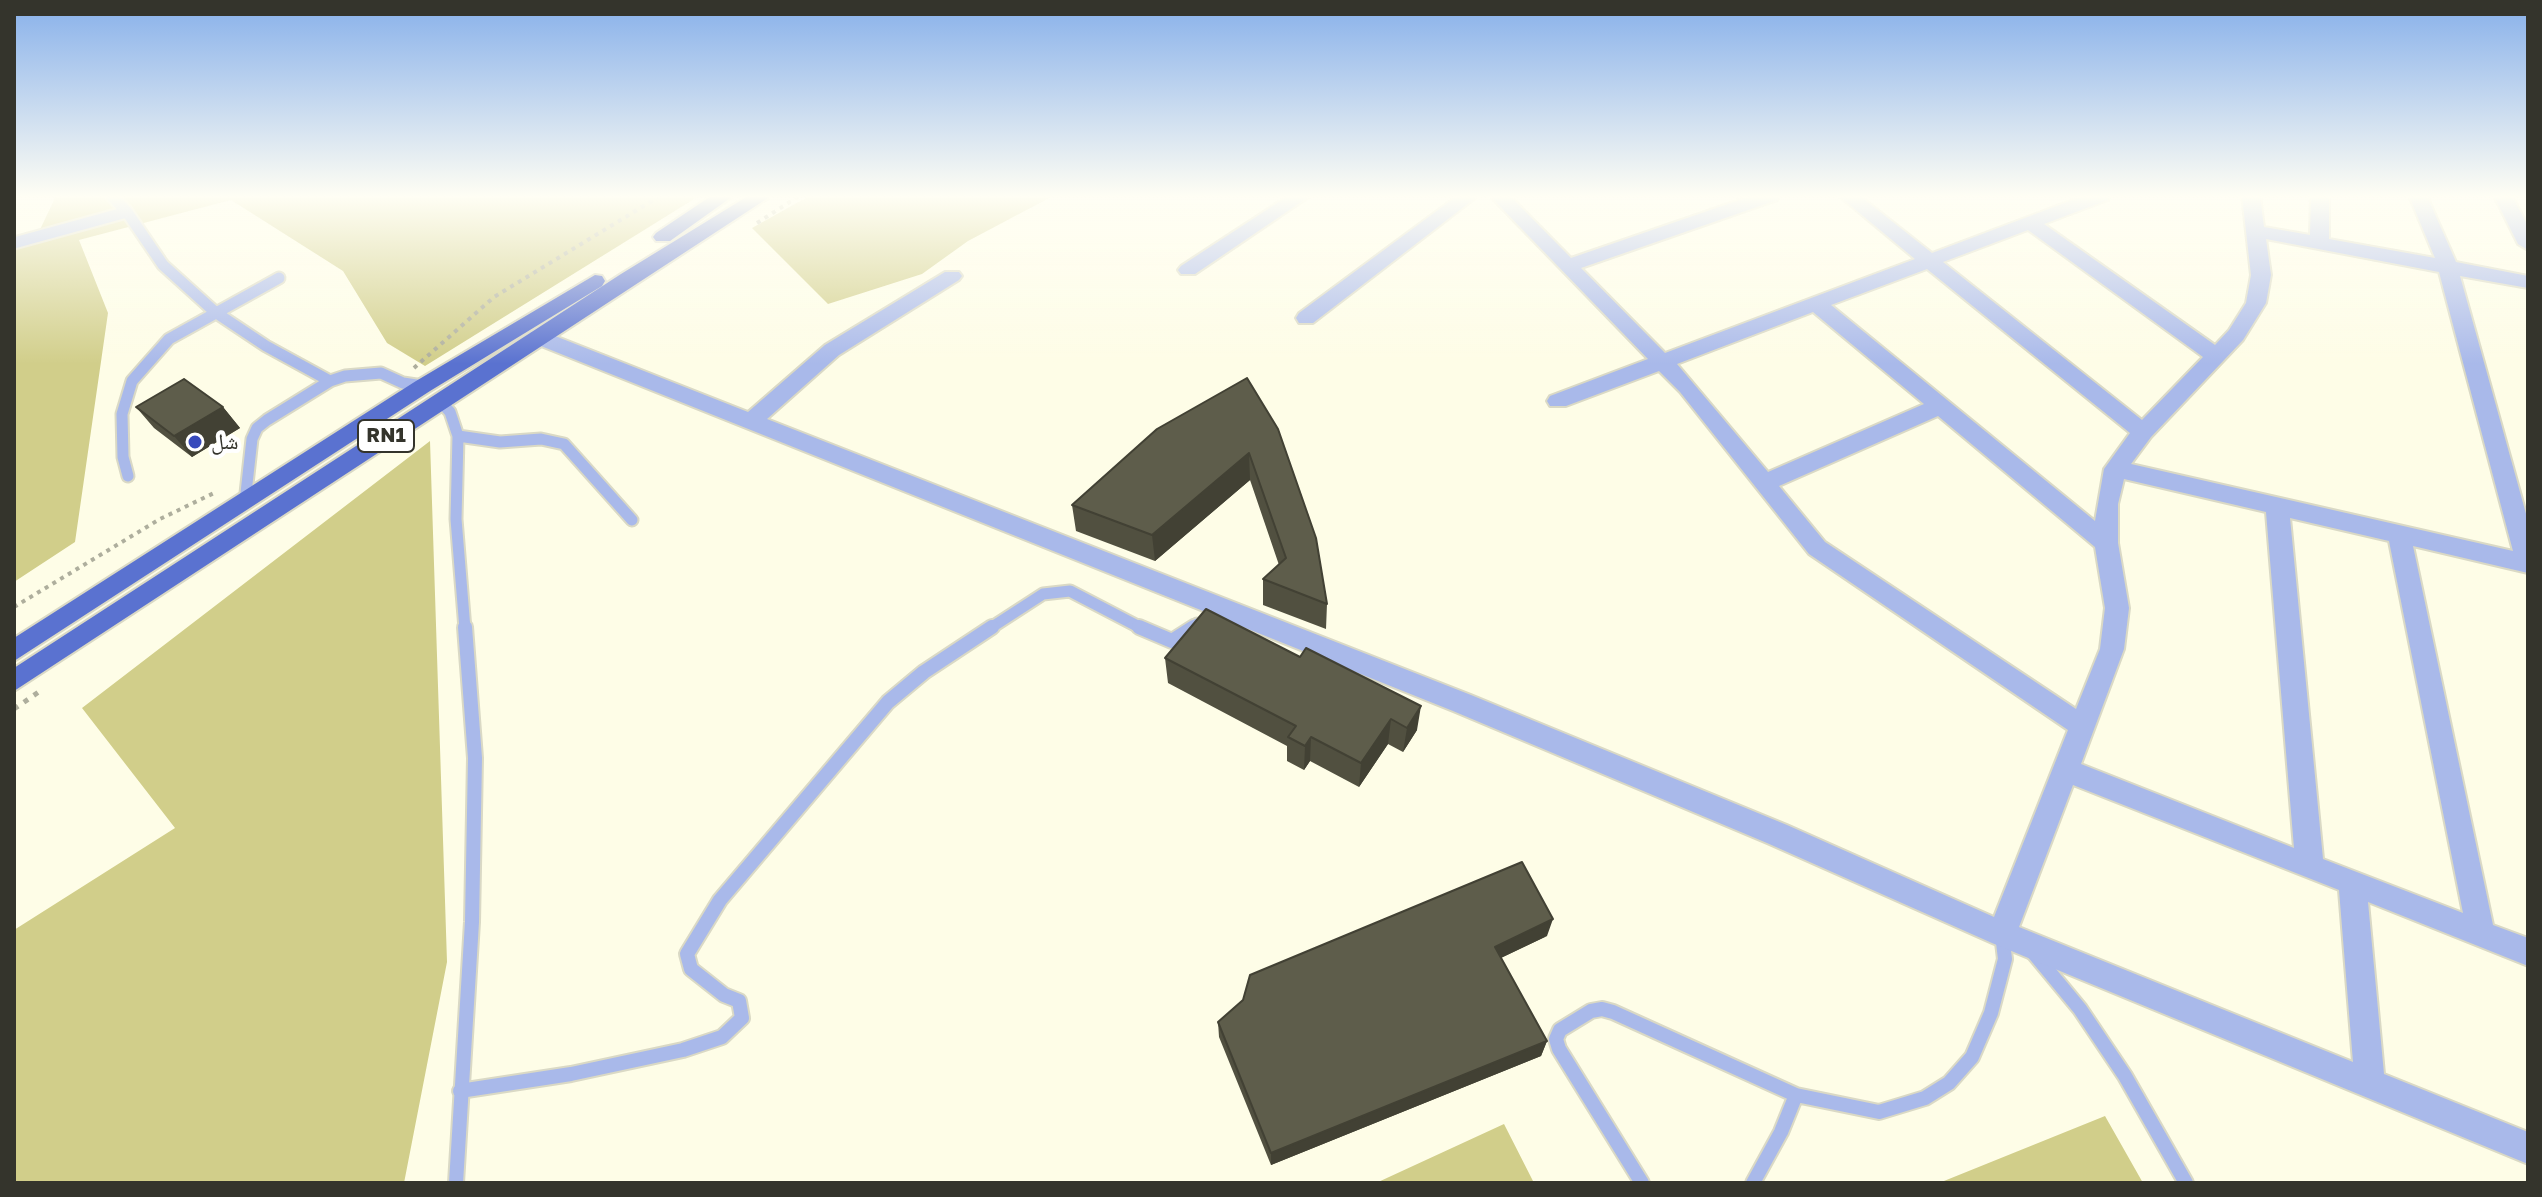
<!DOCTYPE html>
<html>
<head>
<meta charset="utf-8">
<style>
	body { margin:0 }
	#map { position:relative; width:2542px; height:1197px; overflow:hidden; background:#fefde7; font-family:"Golos Text",sans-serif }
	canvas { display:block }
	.frame { position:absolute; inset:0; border:16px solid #34342c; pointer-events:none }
</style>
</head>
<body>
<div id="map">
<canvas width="2542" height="1197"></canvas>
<div class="frame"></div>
</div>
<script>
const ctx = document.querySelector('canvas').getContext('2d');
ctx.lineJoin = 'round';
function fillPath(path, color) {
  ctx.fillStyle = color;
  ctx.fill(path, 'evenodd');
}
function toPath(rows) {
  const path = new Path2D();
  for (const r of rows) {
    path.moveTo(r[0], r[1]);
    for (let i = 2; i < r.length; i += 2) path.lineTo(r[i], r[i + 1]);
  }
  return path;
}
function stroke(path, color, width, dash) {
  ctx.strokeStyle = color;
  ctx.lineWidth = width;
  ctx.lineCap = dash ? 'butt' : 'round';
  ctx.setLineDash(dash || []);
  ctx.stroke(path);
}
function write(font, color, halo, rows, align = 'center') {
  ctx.font = font + ' "Golos Text","Noto Naskh Arabic",sans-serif';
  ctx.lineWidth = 8;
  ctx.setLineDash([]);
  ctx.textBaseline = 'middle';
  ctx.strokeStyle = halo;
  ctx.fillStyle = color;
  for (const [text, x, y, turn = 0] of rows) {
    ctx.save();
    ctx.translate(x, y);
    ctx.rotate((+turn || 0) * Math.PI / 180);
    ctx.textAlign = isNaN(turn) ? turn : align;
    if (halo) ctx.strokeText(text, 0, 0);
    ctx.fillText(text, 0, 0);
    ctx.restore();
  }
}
const green = toPath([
	[56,196,699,196,425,366,387,343,343,271,231,200,79,240,108,313,75,542,14,582,14,248,34,242],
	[809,196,1053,196,968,241,922,274,828,304,752,228],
	[430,441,447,962,404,1183,14,1183,14,930,175,828,82,708],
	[2105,1116,2143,1183,1939,1183],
	[1504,1124,1534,1183,1376,1183]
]);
const pathFar1 = toPath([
	[757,223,799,196],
	[414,368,494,297,660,196],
	[14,607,160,519,214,493]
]);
const path = toPath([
	[14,709,43,689]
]);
const serviceFar1 = toPath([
	[112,196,127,212,163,265,215,312,266,346,330,381],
	[14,243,127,212],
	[440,401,450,412,458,436,456,519,465,629],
	[458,436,500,442,541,439,564,444,632,520],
	[128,476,123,457,122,414,132,381,169,339,279,278],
	[245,502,252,439,257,428,267,420,330,381,345,376,381,373,403,383,423,386],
	[989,629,1043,594,1070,591,1143,629],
	[1192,629,1197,624]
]);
const service = toPath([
	[1139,627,1172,641,1194,627],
	[2032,951,2080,1009,2125,1076,2186,1183],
	[460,1091,571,1074,683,1050,722,1037,742,1018,739,1001,724,995,691,969,687,954,720,900,888,702,924,672,992,627],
	[456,1183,472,922,475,758,465,627],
	[1642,1183,1559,1049,1556,1039,1560,1030,1591,1011,1602,1009,1613,1012,1796,1095],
	[1753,1183,1781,1132,1796,1095,1879,1112,1925,1098,1949,1083,1972,1057,1991,1013,2005,959,2002,934]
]);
const minor = toPath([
	[1288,196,1310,196,1195,274,1181,274,1178,270,1181,266,1288,196],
	[1457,196,1478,196,1313,323,1299,323,1296,318,1299,313,1457,196],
	[1490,196,1510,196,1571,258,1751,196,1779,196,1777,200,1581,268,1665,353,1915,259,1839,196,1860,196,1932,253,2083,196,2110,196,2108,200,2044,224,2215,345,2229,330,2246,303,2251,275,2242,196,2260,196,2264,227,2310,235,2311,196,2329,196,2329,239,2435,258,2409,196,2427,196,2456,262,2528,276,2528,288,2460,276,2528,521,2528,573,2413,546,2493,925,2528,938,2528,966,2368,902,2384,1074,2528,1132,2528,1164,1992,943,1767,843,1453,711,531,342,528,337,531,332,545,332,748,412,825,345,945,272,959,272,962,276,959,280,839,355,767,419,1471,695,1787,825,1994,917,2068,730,1809,554,1680,392,1659,371,1566,406,1550,406,1547,401,1550,396,1648,359,1490,196],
	[2028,230,2203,357,2142,420,1943,262,2028,230],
	[2266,239,2439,272,2513,551,2131,464,2151,437,2243,340,2266,303,2271,275,2266,239],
	[1927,269,2130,433,2104,469,2095,521,1831,305,1927,269],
	[1813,312,1924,404,1768,472,1677,364,1813,312],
	[1938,416,2095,547,2105,608,2100,649,2076,709,1825,542,1779,486,1938,416],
	[2124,479,2266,512,2294,848,2081,764,2124,649,2129,608,2118,543,2118,504,2124,479],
	[2290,518,2389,541,2463,913,2323,859,2290,518],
	[2073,785,2339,890,2353,1062,2019,927,2073,785],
	[2494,196,2512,196,2528,226,2528,250,2518,244,2494,196]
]);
const trunk = toPath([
	[711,196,733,196,670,241,656,241,653,237,656,233,711,196],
	[748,196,771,196,14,691,14,668,621,274,748,196],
	[595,275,602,276,605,281,602,286,430,391,14,661,14,638,416,381,595,275]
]);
const wall = toPath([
	[1247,378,1327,604,1326,629,1263,605,1263,579,1279,565,1250,480,1155,561,1076,531,1072,505],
	[136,407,223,407,240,428,192,457,154,428],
	[1206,609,1417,730,1403,752,1388,744,1359,787,1310,761,1304,770,1287,761,1287,746,1168,683,1165,658],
	[1547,936,1501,958,1547,1041,1541,1056,1271,1165,1219,1037,1218,1022]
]);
const shadedWall = toPath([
	[223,407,240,428,192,457,174,436],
	[1249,453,1250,480,1155,561,1152,535],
	[1421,706,1417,730,1403,752,1407,728],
	[1391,719,1388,744,1359,787,1361,763],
	[1311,737,1310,761,1304,770,1305,746],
	[1553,919,1547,936,1490,963,1495,947],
	[1547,1041,1541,1056,1271,1165,1271,1153]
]);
const building = toPath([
	[1247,378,1278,429,1316,538,1327,604,1263,579,1286,558,1249,453,1152,535,1072,505,1157,429,1247,378],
	[184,379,223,407,174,436,136,407,184,379],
	[1206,609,1300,657,1306,648,1421,706,1407,728,1391,719,1361,763,1311,737,1305,746,1288,737,1296,726,1165,658,1206,609],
	[1522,862,1553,919,1495,947,1547,1041,1271,1153,1218,1022,1243,1000,1250,975,1522,862]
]);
const markers = [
	[195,442,8,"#3749bc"]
];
const shields = [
	[386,436,56]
];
const shieldNames = [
	["RN1",386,436]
];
const poiNames = [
	["شل",211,442]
];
fillPath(green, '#d1ce8a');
stroke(serviceFar1, '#dad9c5', 15);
stroke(service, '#dad9c5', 18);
stroke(minor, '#dad9c5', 4);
stroke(trunk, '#dad9c5', 4);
stroke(pathFar1, '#aeae9d', 4, [4, 5]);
stroke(path, '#aeae9d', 5, [5, 7]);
stroke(serviceFar1, '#a9b9ea', 11);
stroke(service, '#a9b9ea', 14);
fillPath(minor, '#a9b9ea');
fillPath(trunk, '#5a72d0');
fillPath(wall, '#515040');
fillPath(shadedWall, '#424134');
fillPath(building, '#5e5d4b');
stroke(building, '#424134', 2);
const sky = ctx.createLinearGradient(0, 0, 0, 364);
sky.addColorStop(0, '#87b0ea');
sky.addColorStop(0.54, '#fffef4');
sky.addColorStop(1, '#fffef400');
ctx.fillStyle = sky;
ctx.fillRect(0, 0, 2542, 364);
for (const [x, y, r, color] of markers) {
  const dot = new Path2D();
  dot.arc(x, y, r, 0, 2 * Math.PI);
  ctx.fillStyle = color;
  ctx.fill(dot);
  stroke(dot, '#fff', 3);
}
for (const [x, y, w] of shields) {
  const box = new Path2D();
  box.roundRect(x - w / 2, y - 16, w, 32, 6);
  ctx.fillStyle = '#fff';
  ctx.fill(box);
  stroke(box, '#34342c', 2);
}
write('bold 20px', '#34342c', null, shieldNames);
write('22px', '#34342c', '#fff', poiNames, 'left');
</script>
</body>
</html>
